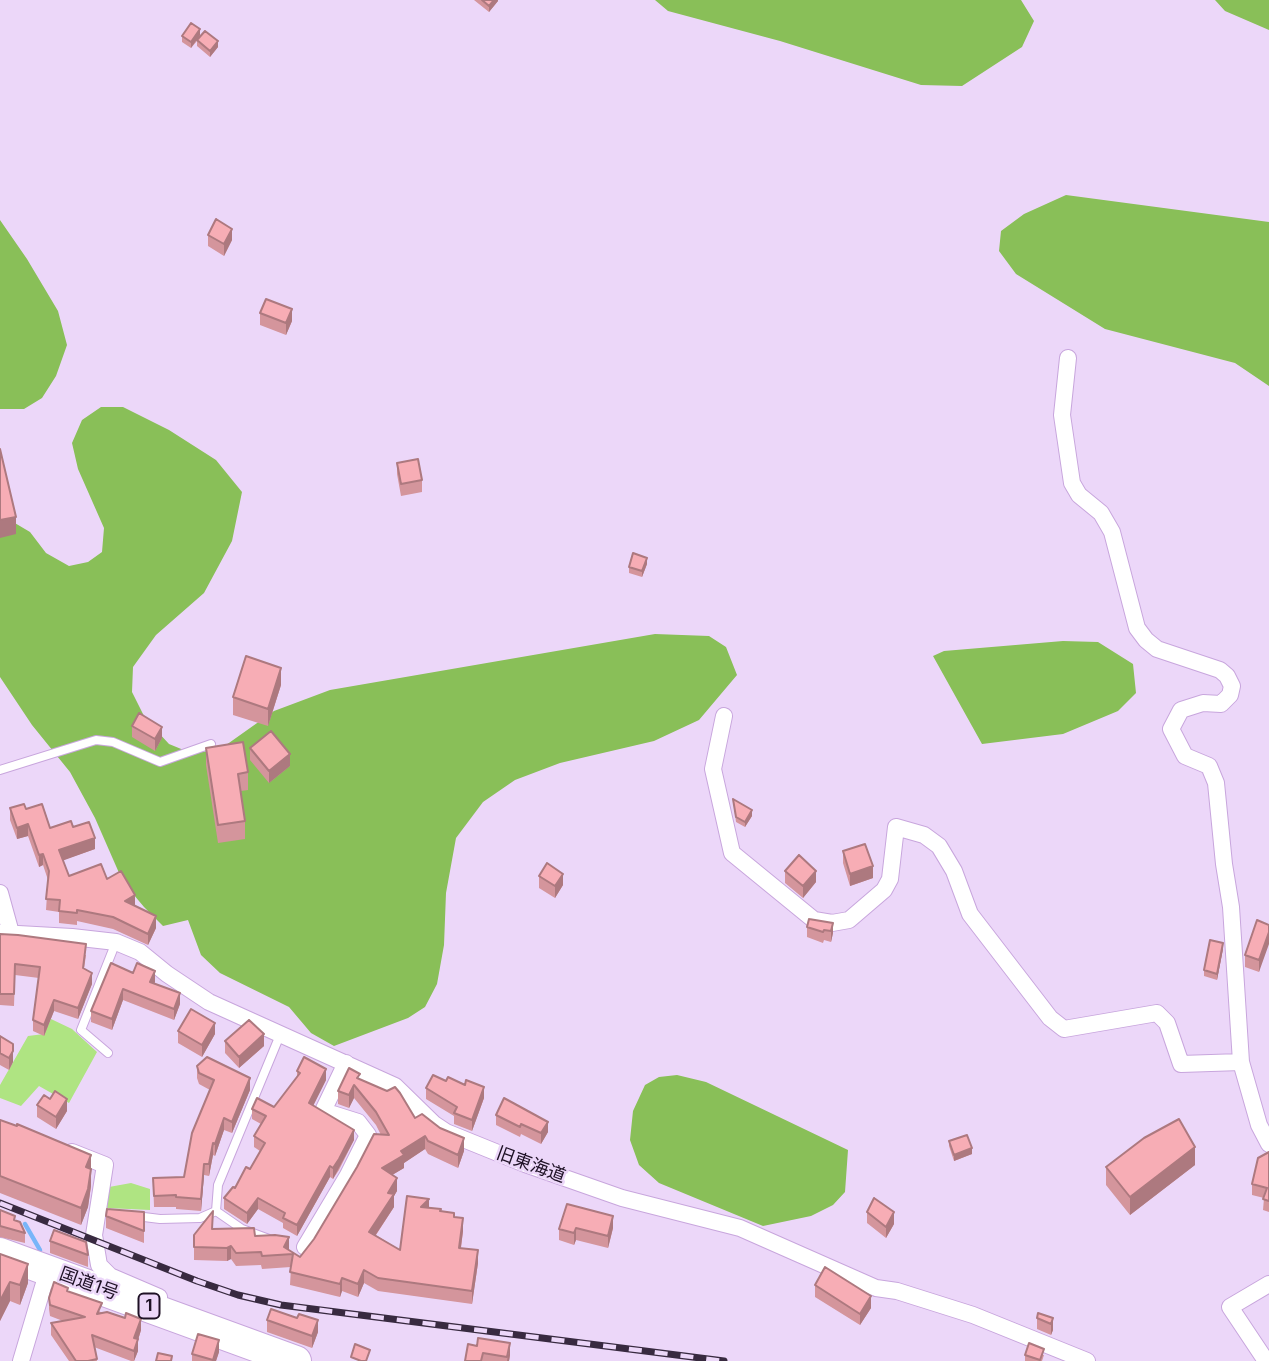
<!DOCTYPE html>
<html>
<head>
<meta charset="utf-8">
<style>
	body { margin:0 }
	canvas { display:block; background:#ecd7f9 }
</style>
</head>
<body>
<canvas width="1269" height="1361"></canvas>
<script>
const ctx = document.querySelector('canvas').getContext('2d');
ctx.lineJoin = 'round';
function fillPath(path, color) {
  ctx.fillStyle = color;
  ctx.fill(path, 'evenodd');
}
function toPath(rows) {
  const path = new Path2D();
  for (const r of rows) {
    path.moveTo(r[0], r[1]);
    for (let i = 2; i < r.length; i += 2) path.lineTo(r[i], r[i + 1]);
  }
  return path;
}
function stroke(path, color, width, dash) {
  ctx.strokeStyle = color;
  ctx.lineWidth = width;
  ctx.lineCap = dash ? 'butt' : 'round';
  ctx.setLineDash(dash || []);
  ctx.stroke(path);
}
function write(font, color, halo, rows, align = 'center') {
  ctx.font = font + ' Inter,"Noto Sans JP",sans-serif';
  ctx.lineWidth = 5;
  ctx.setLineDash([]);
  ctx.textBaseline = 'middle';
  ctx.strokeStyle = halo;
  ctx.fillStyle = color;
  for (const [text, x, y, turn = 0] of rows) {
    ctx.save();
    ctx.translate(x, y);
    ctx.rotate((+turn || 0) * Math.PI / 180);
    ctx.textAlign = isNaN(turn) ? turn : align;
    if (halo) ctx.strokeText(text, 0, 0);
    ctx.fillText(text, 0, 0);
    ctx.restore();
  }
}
const green = toPath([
	[51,1019,72,1029,97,1052,69,1103,39,1086,21,1106,0,1098,0,1085,28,1036,44,1034],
	[131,1183,150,1189,150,1210,107,1208,109,1187]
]);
const forest = toPath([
	[655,0,1021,0,1034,21,1022,47,962,86,921,85,780,41,668,11],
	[1215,0,1269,0,1269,30,1225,11],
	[1066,195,1269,222,1269,386,1235,363,1105,329,1016,274,999,251,1001,231,1024,214],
	[0,220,27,259,58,311,67,345,56,376,42,398,24,409,0,409],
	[101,407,123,407,169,430,216,460,242,492,232,541,204,593,156,635,133,667,132,692,145,718,169,744,191,753,219,750,274,711,330,690,655,634,709,636,726,647,737,675,699,720,654,741,560,763,515,780,483,802,456,838,446,893,444,945,437,984,425,1007,408,1018,334,1046,311,1033,289,1007,220,973,201,955,188,920,163,926,144,907,123,882,95,818,70,772,32,725,0,677,0,517,3,516,30,532,46,553,69,566,88,562,102,552,104,528,78,469,72,443,82,420],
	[1063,641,1098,642,1133,664,1136,693,1118,711,1063,734,982,744,933,656,944,651],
	[677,1075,706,1082,848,1150,845,1192,833,1205,811,1216,763,1226,659,1183,639,1165,630,1140,633,1111,645,1085,659,1077]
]);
const stream = toPath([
	[25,1224,40,1250]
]);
const lane = toPath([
	[0,770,96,740,113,742,160,762,211,744],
	[108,1053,81,1030,116,942],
	[216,1211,242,1229,269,1239],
	[136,1216,160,1219,200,1218,216,1211,218,1185,280,1035]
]);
const street = toPath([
	[1068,358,1062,415,1072,483,1079,495,1101,513,1112,532,1137,628,1146,640,1157,649,1220,670,1227,676,1232,686,1230,695,1221,704,1203,703,1181,710,1171,729,1185,756,1209,766,1216,783,1224,864,1231,907,1241,1062,1259,1125,1269,1144],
	[724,716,713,769,732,853,814,920,832,923,849,920,884,890,890,879,896,827,924,835,939,846,954,871,970,914,1050,1018,1064,1029,1157,1013,1167,1023,1181,1064,1241,1062],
	[0,893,11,933],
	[0,933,72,937,116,942,140,952,167,974,209,1002,395,1086,434,1124,446,1132,525,1164,622,1198,740,1228,876,1288,897,1291,973,1315,1087,1361],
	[72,1152,105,1165,94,1235,99,1265,110,1276,159,1297],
	[305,1247,348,1175,368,1135,358,1122,323,1111,346,1063],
	[21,1361,48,1270],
	[1266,1361,1230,1307,1269,1284]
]);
const highway = toPath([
	[0,1253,296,1361]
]);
const rail = toPath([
	[0,1203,197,1281,238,1295,281,1305,724,1361]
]);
const wall = toPath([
	[474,0,498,0,498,1,489,12],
	[200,35,218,47,210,57,197,46,197,41,191,48,182,42,182,36],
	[208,235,232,240,224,256,208,246],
	[260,313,292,321,286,335,260,325],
	[397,463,422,480,422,492,401,496,397,474],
	[647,564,642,577,629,573,629,567],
	[281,685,268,726,233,715,233,697],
	[132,726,162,738,155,751,132,737],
	[206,748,248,772,248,790,241,791,245,821,245,839,218,843,206,765],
	[250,748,290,766,269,783,250,760],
	[733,799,752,816,745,827,736,822],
	[10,808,26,809,50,828,73,827,95,849,63,860,69,876,107,879,156,928,148,945,113,929,77,921,77,925,59,923,59,912,46,910,48,880,43,865,39,867,28,836,17,839,10,820],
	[843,851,873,878,850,886,843,863],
	[785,871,816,882,803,898,785,883],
	[539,876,563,885,555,898,539,888],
	[809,919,833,933,831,942,824,940,823,943,807,937,807,927],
	[1269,925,1259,972,1245,967,1245,955],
	[0,934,86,955,84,969,92,984,78,1019,54,1011,44,1036,33,1031,33,1020,39,978,15,975,14,1006,0,1005],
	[1223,949,1217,980,1204,976,1204,970],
	[111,963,155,982,154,983,180,1004,174,1020,123,1000,112,1030,91,1022,91,1011],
	[178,1031,215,1034,202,1057,178,1043],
	[0,1036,13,1044,13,1062,9,1070,0,1065],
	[225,1041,264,1046,239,1068,225,1053],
	[197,1066,250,1090,232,1133,224,1130,215,1156,213,1155,209,1176,204,1175,201,1211,176,1209,176,1207,154,1207,153,1178,184,1177,210,1090,199,1084,197,1078],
	[297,1071,326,1080,313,1106,354,1140,339,1170,333,1179,330,1177,297,1236,283,1228,283,1223,258,1209,247,1224,224,1209,224,1198,235,1188,250,1169,260,1151,254,1147,254,1136,261,1124,252,1119,252,1109,274,1107,297,1077],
	[360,1079,415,1118,464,1151,458,1168,428,1154,425,1149,404,1163,404,1168,392,1175,397,1191,394,1196,394,1207,376,1235,400,1250,429,1208,454,1217,463,1231,461,1248,478,1263,472,1304,378,1291,364,1283,358,1297,342,1291,340,1297,290,1285,291,1267,262,1269,261,1265,236,1266,231,1259,227,1261,194,1260,194,1235,212,1229,255,1236,289,1250,300,1257,314,1239,381,1135,376,1125,354,1098,349,1108,338,1104,338,1091],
	[446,1081,484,1098,472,1131,454,1124,454,1116,426,1099,426,1088],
	[37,1105,67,1111,56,1129,37,1117],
	[496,1115,548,1132,541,1144,521,1134,520,1137,496,1125],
	[0,1120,91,1155,91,1186,88,1207,81,1225,0,1193],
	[949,1141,972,1154,954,1161,949,1146],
	[1269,1152,1269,1212,1263,1210,1264,1198,1252,1195,1252,1184],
	[1195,1165,1130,1215,1106,1185,1106,1167],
	[0,1210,15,1221,25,1233,25,1243,0,1237],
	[144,1212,144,1243,106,1228,106,1216],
	[867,1212,894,1224,886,1238,867,1223],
	[613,1228,608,1248,576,1240,574,1245,559,1240,559,1229],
	[50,1241,88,1255,88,1267,50,1253],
	[0,1254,28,1283,20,1305,10,1301,0,1321],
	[815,1285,871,1308,860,1325,815,1297],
	[68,1291,102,1313,141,1330,138,1340,138,1351,134,1361,131,1361,94,1347,97,1361,69,1361,51,1335,51,1323,63,1321,50,1316,49,1309,49,1298],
	[297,1318,318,1332,312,1348,267,1332,267,1320],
	[1037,1318,1053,1318,1053,1330,1051,1335,1037,1329],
	[468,1344,510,1355,509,1361,465,1361],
	[219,1352,216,1361,192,1361,192,1354],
	[1025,1355,1044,1355,1042,1361,1025,1361]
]);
const shadedWall = toPath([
	[494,0,498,0,498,1,489,12,489,6],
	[200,29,200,35,191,48,191,42],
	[218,41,218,47,210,57,210,51],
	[232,229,232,240,224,256,224,244],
	[292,309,292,321,286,335,286,323],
	[16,517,16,534,0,538,0,520],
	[647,558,647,564,642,577,642,571],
	[281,668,281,685,268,726,268,709],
	[162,727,162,738,155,751,155,739],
	[290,754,290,766,269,783,269,771],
	[752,810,752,816,745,827,745,822],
	[28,824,28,836,17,839,17,828],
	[95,838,95,849,59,862,59,850],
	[43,854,43,865,39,867,39,855],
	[873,866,873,878,850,886,850,874],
	[816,871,816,882,803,898,803,886],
	[563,874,563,885,555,898,555,886],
	[135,895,135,906,125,901],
	[156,916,156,928,148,945,148,934],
	[833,923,833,933,831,942,831,931],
	[1269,932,1269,944,1259,972,1259,960],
	[1223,943,1223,949,1217,980,1217,974],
	[155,971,155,982,150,993,150,982],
	[92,973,92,984,78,1019,78,1008],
	[123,989,123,1000,112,1030,112,1019],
	[180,993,180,1004,174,1020,174,1009],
	[54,1000,54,1011,44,1036,44,1025],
	[215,1023,215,1034,202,1057,202,1045],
	[264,1034,264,1046,239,1068,239,1057],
	[13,1051,13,1062,9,1070,9,1058],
	[326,1069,326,1080,309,1114,309,1103],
	[250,1078,250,1090,232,1133,232,1122],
	[354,1085,354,1098,349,1108,349,1095],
	[484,1087,484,1098,472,1131,472,1120],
	[67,1099,67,1111,56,1129,56,1117],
	[224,1118,224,1130,215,1156,215,1144],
	[548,1122,548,1132,541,1144,541,1133],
	[354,1130,354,1140,333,1179,333,1168],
	[425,1136,425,1149,404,1163,404,1168,382,1181,382,1168,401,1151],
	[464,1138,464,1151,458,1168,458,1155],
	[213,1143,213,1155,209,1176,209,1164],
	[1195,1147,1195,1165,1130,1215,1130,1197],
	[972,1148,972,1154,954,1161,954,1155],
	[91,1155,91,1186,88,1207,81,1225,81,1208,86,1167],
	[204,1164,204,1175,201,1211,201,1199],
	[330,1166,330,1177,297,1236,297,1225],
	[397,1178,397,1191,394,1196,394,1207,369,1245,369,1232,388,1193],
	[258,1198,258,1209,247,1224,247,1213],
	[429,1199,429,1212,421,1207],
	[894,1212,894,1224,886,1238,886,1227],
	[613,1216,613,1228,608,1248,608,1236],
	[463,1218,463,1231,459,1261,459,1248],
	[576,1228,576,1240,574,1245,574,1233],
	[289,1237,289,1250,284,1247],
	[231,1246,231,1259,227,1261,227,1248],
	[478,1250,478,1263,472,1304,472,1291],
	[28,1264,28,1283,20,1305,20,1285],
	[364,1270,364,1283,358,1297,358,1284],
	[342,1278,342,1291,340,1297,340,1284],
	[10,1282,10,1301,0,1321,0,1301],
	[871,1296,871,1308,860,1325,860,1314],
	[1053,1318,1053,1330,1051,1335,1051,1324],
	[141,1319,141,1330,138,1340,138,1351,134,1361,134,1338],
	[318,1320,318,1332,312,1348,312,1336],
	[219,1340,219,1352,216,1361,213,1361],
	[510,1343,510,1355,509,1361,507,1361]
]);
const building = toPath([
	[482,0,494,0,489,6,482,0],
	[191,23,200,29,191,42,182,36,191,23],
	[205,31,218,41,210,51,197,40,205,31],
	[216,219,232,229,224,244,208,235,216,219],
	[266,299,292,309,286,323,260,313,266,299],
	[0,449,16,517,0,520,0,449],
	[418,459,422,480,401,484,397,463,418,459],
	[633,553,647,558,642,571,629,567,633,553],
	[246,656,281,668,268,709,233,697,246,656],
	[139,713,162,727,155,739,132,726,139,713],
	[271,731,290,754,269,771,250,748,271,731],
	[243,742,248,772,238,774,245,821,218,825,206,748,243,742],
	[733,799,752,810,745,822,736,817,733,799],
	[24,804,26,809,42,804,50,828,71,821,73,827,89,822,95,838,59,850,69,876,101,864,107,879,121,871,135,895,125,901,156,916,148,934,113,917,77,910,77,913,59,911,60,900,46,899,49,871,43,854,39,855,28,824,17,828,10,808,24,804],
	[865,844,873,866,850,874,843,851,865,844],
	[799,855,816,871,803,886,785,871,799,855],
	[547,863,563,874,555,886,539,876,547,863],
	[809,919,833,923,831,931,824,930,823,932,807,927,809,919],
	[1257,920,1269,925,1269,932,1259,960,1245,955,1257,920],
	[0,934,18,935,86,944,83,968,92,973,78,1008,54,1000,44,1025,33,1020,40,967,15,964,14,994,0,994,0,934],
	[1210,940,1223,943,1217,974,1204,970,1210,940],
	[111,963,133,973,137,963,155,971,150,982,180,993,174,1009,123,989,112,1019,91,1011,111,963],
	[191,1009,215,1023,202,1045,178,1031,191,1009],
	[249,1020,264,1034,239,1057,225,1041,249,1020],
	[0,1036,13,1044,13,1051,9,1058,0,1053,0,1036],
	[207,1057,250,1078,232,1122,224,1118,215,1144,213,1143,209,1164,204,1164,201,1199,176,1197,176,1195,154,1196,153,1178,184,1177,192,1133,214,1080,199,1073,197,1066,207,1057],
	[304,1057,326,1069,309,1103,354,1130,339,1159,333,1168,330,1166,297,1225,283,1218,285,1213,258,1198,247,1213,224,1198,233,1187,235,1188,246,1167,250,1169,265,1143,254,1136,266,1116,252,1109,257,1098,274,1107,300,1073,297,1071,304,1057],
	[349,1068,360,1074,357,1078,387,1091,395,1087,400,1093,415,1118,422,1114,440,1128,464,1138,458,1155,428,1141,425,1136,401,1151,404,1155,382,1168,397,1178,388,1193,394,1194,369,1232,400,1250,407,1196,429,1199,421,1207,441,1209,440,1211,454,1213,454,1217,463,1218,459,1248,478,1250,472,1291,378,1278,364,1270,358,1284,342,1278,340,1284,290,1272,293,1254,262,1256,261,1252,236,1253,231,1246,227,1248,194,1247,194,1235,213,1211,212,1229,254,1228,255,1236,275,1235,289,1237,284,1247,300,1257,314,1239,357,1167,374,1134,389,1135,376,1112,354,1085,349,1095,338,1091,349,1068],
	[433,1075,446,1081,448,1077,465,1085,466,1080,484,1087,472,1120,454,1113,457,1107,426,1088,433,1075],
	[55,1091,67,1099,56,1117,37,1105,44,1095,50,1099,55,1091],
	[504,1098,548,1122,541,1133,521,1124,520,1127,496,1115,504,1098],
	[1179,1119,1195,1147,1130,1197,1106,1167,1144,1138,1179,1119],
	[0,1120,17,1126,17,1124,91,1155,86,1167,91,1169,88,1189,81,1208,0,1176,0,1120],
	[967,1135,972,1148,954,1155,949,1141,967,1135],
	[1269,1152,1269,1201,1263,1199,1267,1188,1252,1184,1258,1158,1269,1152],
	[874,1198,894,1212,886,1227,867,1212,874,1198],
	[567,1204,613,1216,608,1236,576,1228,574,1233,559,1229,567,1204],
	[107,1209,144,1212,144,1231,106,1216,107,1209],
	[0,1210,15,1216,14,1220,20,1222,25,1233,0,1226,0,1210],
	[54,1230,86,1242,88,1255,50,1241,54,1230],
	[0,1254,28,1264,20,1285,10,1282,0,1301,0,1254],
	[825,1267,871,1296,860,1314,815,1285,825,1267],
	[54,1282,68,1288,67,1291,102,1303,97,1314,107,1312,125,1318,126,1313,141,1319,134,1338,138,1339,134,1351,92,1335,97,1359,88,1361,76,1361,51,1323,85,1317,50,1305,49,1298,54,1282],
	[271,1309,297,1318,299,1314,318,1320,312,1336,267,1320,271,1309],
	[1038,1313,1053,1318,1051,1324,1037,1318,1038,1313],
	[198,1334,219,1340,213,1360,192,1354,198,1334],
	[478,1338,510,1343,507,1357,483,1353,481,1361,465,1361,468,1344,477,1346,478,1338],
	[1029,1343,1044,1349,1040,1360,1025,1355,1029,1343],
	[355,1344,370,1350,366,1361,361,1361,351,1357,355,1344],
	[158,1353,172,1356,171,1361,156,1361,158,1353]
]);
const shields = [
	[149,1306,21]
];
const shieldNames = [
	["1",149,1306]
];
const streetNames = [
	["旧東海道",531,1165,20],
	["国道1号",89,1284,20]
];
fillPath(green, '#afe482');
fillPath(forest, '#89bf58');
stroke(stream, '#78b5f9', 4.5);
stroke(lane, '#c8a6dd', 10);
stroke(street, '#c8a6dd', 18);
stroke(highway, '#c8a6dd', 32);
stroke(lane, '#fff', 8);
stroke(street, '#fff', 16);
stroke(highway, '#fff', 30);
stroke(rail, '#382a40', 7);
stroke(rail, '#ecd7f9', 4.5, [13]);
fillPath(wall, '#d4959c');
fillPath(shadedWall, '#ad797f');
fillPath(building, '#f7adb5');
stroke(building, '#ad797f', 2);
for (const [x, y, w] of shields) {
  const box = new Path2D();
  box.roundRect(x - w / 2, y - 12.5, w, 25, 5);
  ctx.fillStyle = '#ecd7f9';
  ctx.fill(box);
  stroke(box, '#1e1125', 2);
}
write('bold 16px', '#1e1125', null, shieldNames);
write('18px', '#1e1125', '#ecd7f9', streetNames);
</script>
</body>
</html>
